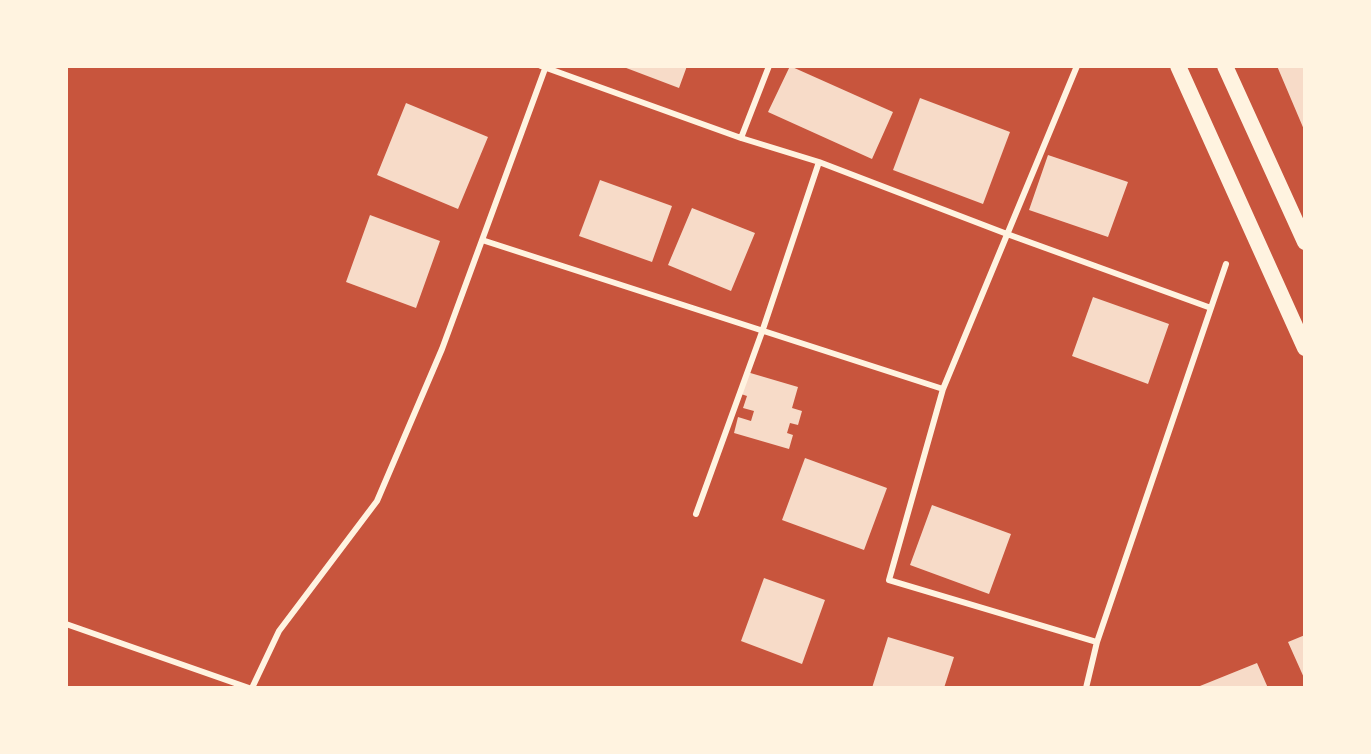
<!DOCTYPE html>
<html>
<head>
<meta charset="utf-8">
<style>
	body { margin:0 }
	#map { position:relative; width:1371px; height:754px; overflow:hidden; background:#c8553d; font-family:Georgia,serif }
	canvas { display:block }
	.frame { position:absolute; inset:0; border:68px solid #fff3e0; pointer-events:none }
</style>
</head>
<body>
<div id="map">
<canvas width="1371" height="754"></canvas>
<div class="frame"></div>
</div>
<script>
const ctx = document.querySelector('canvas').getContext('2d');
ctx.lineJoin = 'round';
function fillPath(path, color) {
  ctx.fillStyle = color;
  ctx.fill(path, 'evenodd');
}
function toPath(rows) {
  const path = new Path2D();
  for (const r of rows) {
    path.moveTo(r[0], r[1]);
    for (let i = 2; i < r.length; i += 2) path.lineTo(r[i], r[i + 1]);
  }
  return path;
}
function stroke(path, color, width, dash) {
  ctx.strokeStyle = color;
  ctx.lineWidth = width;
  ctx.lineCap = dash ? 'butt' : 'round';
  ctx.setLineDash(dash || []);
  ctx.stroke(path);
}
const building = toPath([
	[621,66,687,66,679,88],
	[790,66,893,112,872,159,768,112],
	[1277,66,1305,66,1305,132],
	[920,98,1010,132,983,204,893,170],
	[406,103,488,137,458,209,377,175],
	[1048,155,1128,182,1108,237,1029,210],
	[600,180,672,206,652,262,579,236],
	[692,208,755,233,731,291,668,265],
	[370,215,440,241,416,308,346,282],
	[1093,297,1169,324,1148,384,1072,356],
	[747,372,798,387,792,408,802,411,798,425,790,423,787,433,793,435,789,449,734,433,738,417,751,421,754,411,743,408,747,396,741,394],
	[805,458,887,488,864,550,782,520],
	[932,505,1011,534,989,594,910,565],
	[764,578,825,600,802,664,741,641],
	[1305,635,1305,680,1288,642],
	[888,637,954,657,944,688,872,688],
	[1257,663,1268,688,1195,688]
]);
const minor = toPath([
	[541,66,741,138,819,162,1007,234,1211,308],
	[1077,66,943,389,889,580,1097,642],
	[741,138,769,66],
	[482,240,943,389],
	[696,514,762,332,819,162],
	[66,624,249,688],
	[252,688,279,631,377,501,442,349,546,66],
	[1086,688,1097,642,1226,264]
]);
const trunk = toPath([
	[1178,66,1305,348],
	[1225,66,1305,242]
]);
fillPath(building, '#f7dbc8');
stroke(minor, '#fff3e0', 6);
stroke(trunk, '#fff3e0', 16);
</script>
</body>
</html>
